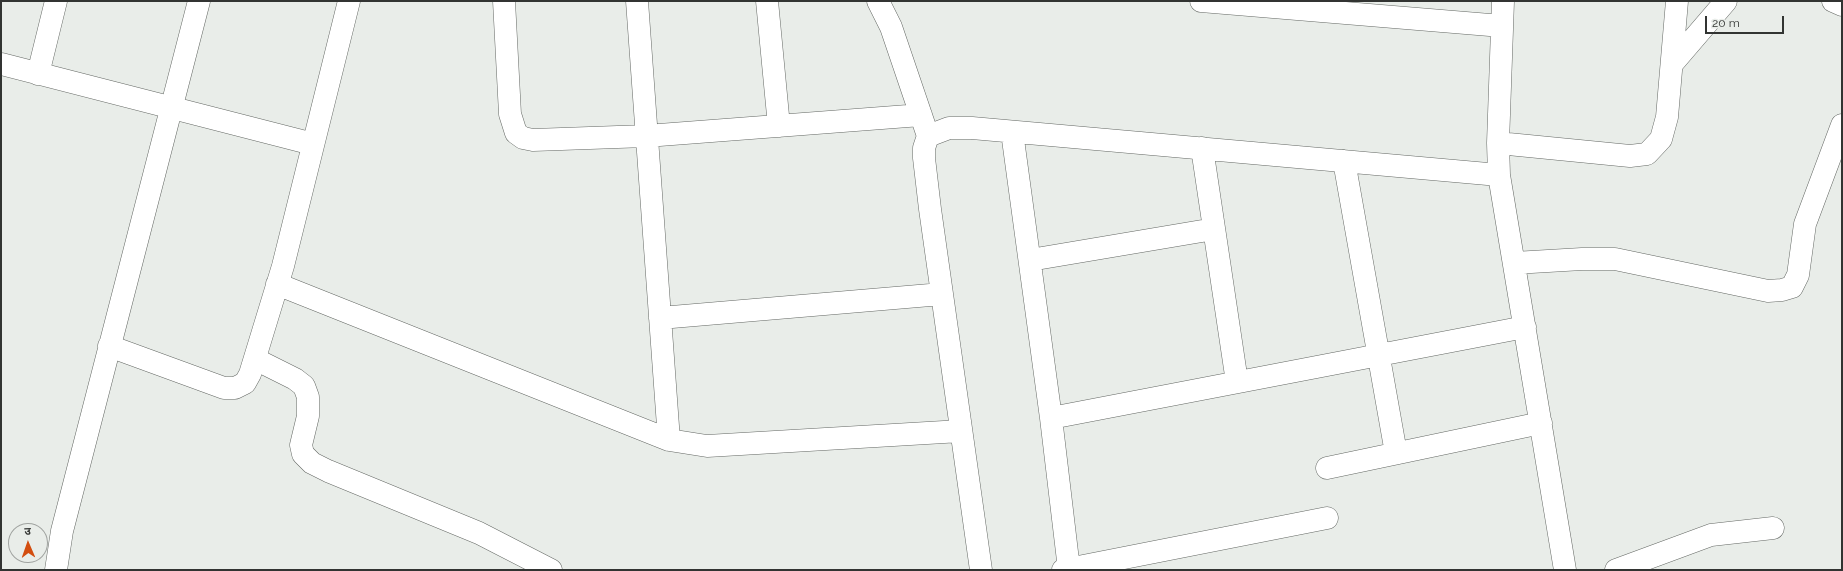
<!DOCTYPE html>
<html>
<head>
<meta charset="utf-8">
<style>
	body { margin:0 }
	#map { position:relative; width:1843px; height:571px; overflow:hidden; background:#e9ede9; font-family:Raleway,"Noto Sans Devanagari",sans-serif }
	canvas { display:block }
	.frame { position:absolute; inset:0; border:2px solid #323432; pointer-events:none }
	.north { position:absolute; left:8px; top:523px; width:40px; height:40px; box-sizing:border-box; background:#e9ede9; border:1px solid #a0a3a0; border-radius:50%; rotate:358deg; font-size:11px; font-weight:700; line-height:16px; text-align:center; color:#323432 }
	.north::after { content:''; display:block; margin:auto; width:14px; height:18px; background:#d34e10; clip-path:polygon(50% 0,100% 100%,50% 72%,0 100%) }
	.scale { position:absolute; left:1705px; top:16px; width:79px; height:18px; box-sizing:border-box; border:2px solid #323432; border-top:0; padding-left:5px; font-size:12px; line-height:14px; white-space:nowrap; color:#323432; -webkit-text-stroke:3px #e9ede9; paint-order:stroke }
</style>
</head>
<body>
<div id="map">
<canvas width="1843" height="571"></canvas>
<div class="frame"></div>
<div class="north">उ</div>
<div class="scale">20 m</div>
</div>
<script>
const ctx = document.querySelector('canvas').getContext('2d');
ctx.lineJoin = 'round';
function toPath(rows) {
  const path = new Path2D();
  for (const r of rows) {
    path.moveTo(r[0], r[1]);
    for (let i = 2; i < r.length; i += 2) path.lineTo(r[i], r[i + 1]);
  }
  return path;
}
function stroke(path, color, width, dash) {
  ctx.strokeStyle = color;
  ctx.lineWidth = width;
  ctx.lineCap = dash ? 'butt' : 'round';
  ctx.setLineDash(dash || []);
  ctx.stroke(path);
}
const street = toPath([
	[504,1,510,114,516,133,523,138,533,140,646,136,921,115],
	[637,1,669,440],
	[767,1,779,126],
	[878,1,891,27,928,136,924,148,924,158,930,209,981,570],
	[1201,1,1502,26],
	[1503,1,1498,143,1499,175,1565,570],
	[1833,1,1842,5],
	[1,64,313,144],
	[1672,64,1726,1],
	[38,74,56,1],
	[1012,132,1051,418,1069,569],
	[928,136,949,128,972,128,1499,175],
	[1498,143,1630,156,1647,154,1661,139,1667,117,1677,1],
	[1202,148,1237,382],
	[1344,161,1396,453],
	[1030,260,1214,229],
	[1514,263,1582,259,1615,259,1768,291,1782,290,1792,287,1798,275,1805,224,1842,125],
	[277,284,669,440,707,446,961,431],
	[660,318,942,294],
	[109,346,224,388,235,388,245,383,250,374,283,266,349,1],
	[255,359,295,379,304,386,308,397,308,416,301,445,303,454,312,463,328,471,479,533,551,570],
	[1051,418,1525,327],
	[1327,468,1541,423],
	[56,570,62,531,199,1],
	[1063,570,1327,518],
	[1616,570,1711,535,1773,528]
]);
stroke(street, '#646864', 23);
stroke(street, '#fff', 22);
</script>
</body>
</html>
